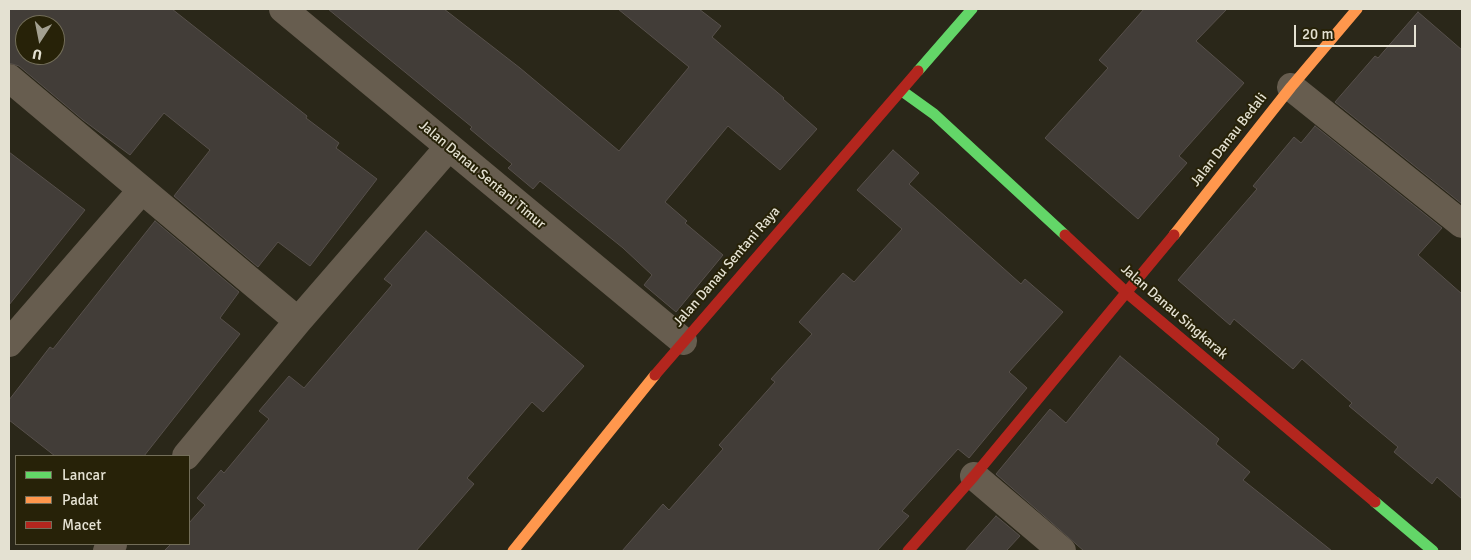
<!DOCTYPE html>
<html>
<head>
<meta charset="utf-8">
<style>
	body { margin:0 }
	#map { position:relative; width:1471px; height:560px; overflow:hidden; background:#2a2719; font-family:Signika,sans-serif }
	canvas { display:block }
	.frame { position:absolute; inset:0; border:10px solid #e4e1d2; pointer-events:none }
	.legend { position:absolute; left:15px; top:455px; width:175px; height:90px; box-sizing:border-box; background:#272208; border:1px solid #736e59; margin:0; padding:6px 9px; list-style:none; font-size:15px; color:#e4e1d2 }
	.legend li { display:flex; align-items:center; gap:10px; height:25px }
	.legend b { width:25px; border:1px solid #736e59 }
	.north { position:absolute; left:15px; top:15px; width:50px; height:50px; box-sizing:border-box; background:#272208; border:1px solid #736e59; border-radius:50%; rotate:191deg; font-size:14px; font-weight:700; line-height:20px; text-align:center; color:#e4e1d2 }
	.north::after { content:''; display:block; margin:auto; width:18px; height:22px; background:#a3a091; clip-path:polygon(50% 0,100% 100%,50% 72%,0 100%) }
	.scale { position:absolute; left:1294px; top:25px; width:122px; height:22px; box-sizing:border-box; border:2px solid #e4e1d2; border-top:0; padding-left:6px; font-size:15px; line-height:18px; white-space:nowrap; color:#e4e1d2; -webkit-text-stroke:4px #272208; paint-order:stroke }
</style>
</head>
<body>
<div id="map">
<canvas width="1471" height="560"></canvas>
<div class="frame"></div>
<ul class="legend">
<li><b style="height:6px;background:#63d668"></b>Lancar</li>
<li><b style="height:6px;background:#ff974d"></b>Padat</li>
<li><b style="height:6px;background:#b3261e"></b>Macet</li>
</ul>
<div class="north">U</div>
<div class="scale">20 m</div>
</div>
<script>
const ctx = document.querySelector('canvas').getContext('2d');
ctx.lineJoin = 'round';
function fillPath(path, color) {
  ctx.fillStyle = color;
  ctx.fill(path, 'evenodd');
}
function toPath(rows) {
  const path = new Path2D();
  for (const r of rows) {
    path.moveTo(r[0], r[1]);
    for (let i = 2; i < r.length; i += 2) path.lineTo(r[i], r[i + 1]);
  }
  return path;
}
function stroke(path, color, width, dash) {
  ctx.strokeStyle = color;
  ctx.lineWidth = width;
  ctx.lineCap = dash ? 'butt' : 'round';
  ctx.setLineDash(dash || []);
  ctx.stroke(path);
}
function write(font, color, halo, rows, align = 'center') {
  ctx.font = font + ' Signika,sans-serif';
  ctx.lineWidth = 4;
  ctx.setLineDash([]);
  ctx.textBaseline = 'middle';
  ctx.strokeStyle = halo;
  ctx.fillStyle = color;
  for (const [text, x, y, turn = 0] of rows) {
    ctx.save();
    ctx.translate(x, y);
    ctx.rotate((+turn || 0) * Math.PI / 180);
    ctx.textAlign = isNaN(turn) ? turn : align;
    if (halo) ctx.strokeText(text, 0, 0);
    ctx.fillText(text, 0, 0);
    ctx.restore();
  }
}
const building = toPath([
	[9,9,172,9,307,116,306,118,339,143,336,148,377,179,310,266,278,242,258,267,174,196,210,150,164,113,130,155,83,120,19,66,9,63,9,9],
	[25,25,55,25,55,55,25,55,25,25],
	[328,9,444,9,520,68,619,151,689,67,618,9,699,9,721,26,712,37,784,98,783,99,817,129,780,170,728,126,665,202,687,221,685,223,723,255,676,312,644,285,652,275,623,248,540,181,533,189,508,168,512,164,470,129,472,127,328,9],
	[1144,9,1227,9,1196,41,1244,83,1179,156,1187,163,1138,219,1045,138,1108,68,1099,60,1144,9],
	[1418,12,1462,50,1462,204,1335,102,1375,56,1378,58,1418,12],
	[1315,126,1442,228,1418,255,1462,294,1462,499,1437,477,1432,484,1394,452,1398,447,1349,406,1352,403,1302,359,1293,369,1234,319,1230,325,1178,280,1257,189,1253,186,1294,137,1301,143,1315,126],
	[893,150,919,173,909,184,1021,284,1025,279,1063,312,1009,372,1027,388,969,458,958,449,902,511,909,516,877,551,622,551,663,504,669,510,723,449,719,445,775,382,771,379,812,334,799,322,843,273,854,282,902,229,857,190,893,150],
	[9,152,85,210,9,305,9,152],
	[155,221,239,292,220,318,240,334,144,456,55,456,9,420,9,400,50,347,53,349,155,221],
	[426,231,584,366,543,412,532,402,467,478,474,484,416,551,164,551,171,544,189,544,189,523,205,505,197,498,221,470,224,473,269,419,259,411,289,376,304,388,392,285,384,279,426,231],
	[1120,356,1219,439,1216,444,1250,472,1243,480,1332,551,1084,551,996,474,1050,409,1066,423,1120,356],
	[996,516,1020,536,1006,551,965,551,996,516]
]);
const street = toPath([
	[283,9,683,341],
	[9,78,298,321],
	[1291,87,1462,224],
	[9,343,141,191],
	[186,456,298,321,448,148],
	[974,476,1062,551],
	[107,551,113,544]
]);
const fast = toPath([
	[918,71,972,9],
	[902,91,934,114,1065,235],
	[1375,502,1433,551]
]);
const slow = toPath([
	[1174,235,1291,87,1357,9],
	[513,551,655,375]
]);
const jam = toPath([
	[1065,235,1127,293,1375,502],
	[655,375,918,71],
	[908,551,974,476,1174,235]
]);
const streetNames = [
	["Jalan Danau Bedali",1229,140,-52],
	["Jalan Danau Sentani Timur",482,175,40],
	["Jalan Danau Sentani Raya",727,267,-49],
	["Jalan Danau Singkarak",1174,312,41]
];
fillPath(building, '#423d38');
stroke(building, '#57504b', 1);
stroke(street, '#675d4f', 28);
stroke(fast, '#63d668', 11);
stroke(slow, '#ff974d', 11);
stroke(jam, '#b3261e', 11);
write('14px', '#e4e1d2', '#272208', streetNames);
</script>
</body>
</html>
